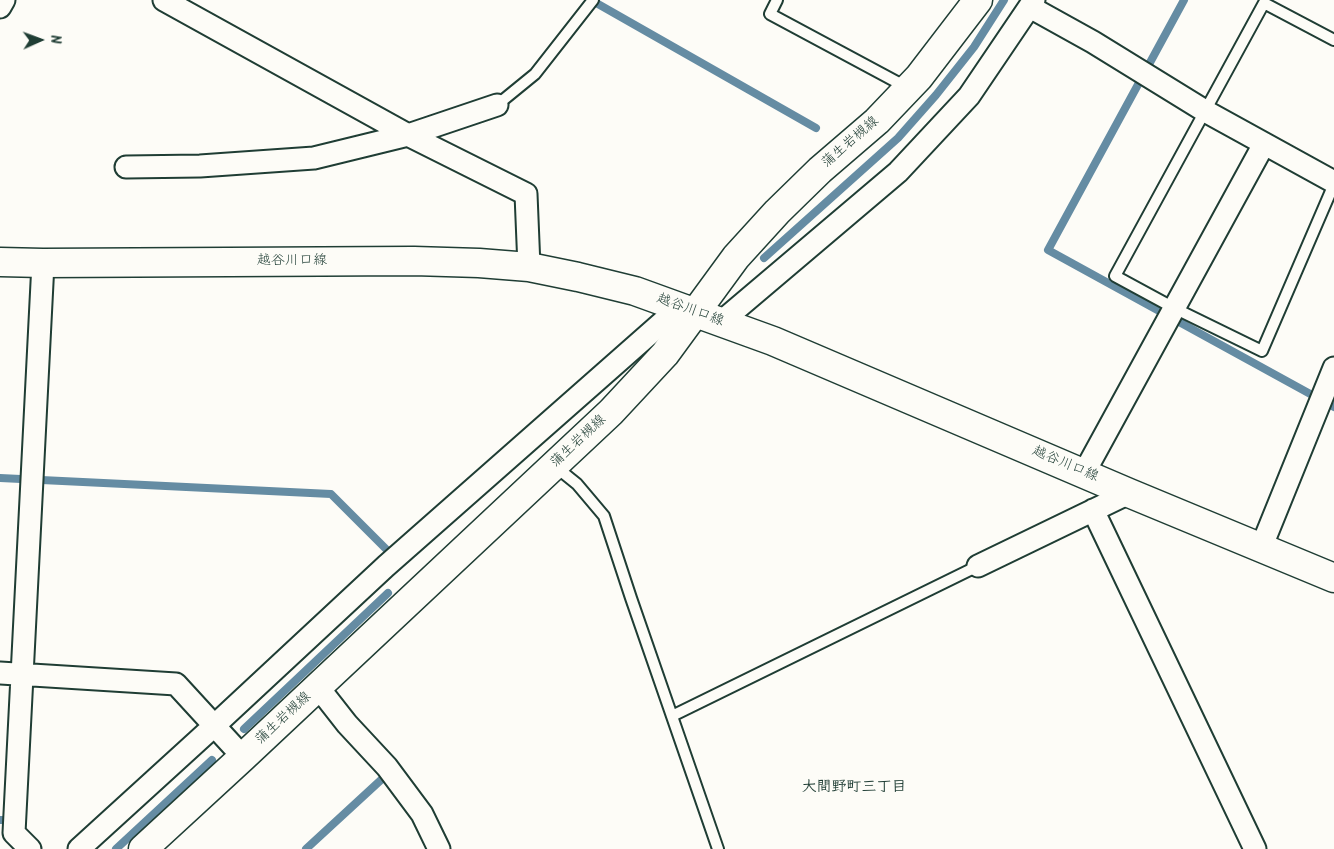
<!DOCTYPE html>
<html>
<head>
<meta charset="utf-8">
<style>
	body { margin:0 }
	#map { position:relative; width:1334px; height:849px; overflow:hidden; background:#fdfcf7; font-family:Kalam,sans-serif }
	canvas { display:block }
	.north { position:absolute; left:15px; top:15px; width:50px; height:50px; -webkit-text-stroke:4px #fdfcf7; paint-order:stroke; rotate:88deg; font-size:14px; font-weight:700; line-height:20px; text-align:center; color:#1f3d34 }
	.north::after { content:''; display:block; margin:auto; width:18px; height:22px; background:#1f3d34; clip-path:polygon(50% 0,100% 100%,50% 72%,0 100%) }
</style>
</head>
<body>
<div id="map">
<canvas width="1334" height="849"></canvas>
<div class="north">N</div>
</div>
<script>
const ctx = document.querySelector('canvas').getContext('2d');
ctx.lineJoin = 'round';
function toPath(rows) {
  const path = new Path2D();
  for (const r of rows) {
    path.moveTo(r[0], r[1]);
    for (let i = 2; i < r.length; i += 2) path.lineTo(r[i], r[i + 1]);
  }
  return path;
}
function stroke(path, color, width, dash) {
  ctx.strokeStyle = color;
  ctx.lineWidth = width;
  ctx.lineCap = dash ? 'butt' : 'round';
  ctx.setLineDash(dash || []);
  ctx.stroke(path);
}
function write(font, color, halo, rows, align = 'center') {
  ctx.font = font + ' Kalam,"Klee One",sans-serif';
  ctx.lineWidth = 4;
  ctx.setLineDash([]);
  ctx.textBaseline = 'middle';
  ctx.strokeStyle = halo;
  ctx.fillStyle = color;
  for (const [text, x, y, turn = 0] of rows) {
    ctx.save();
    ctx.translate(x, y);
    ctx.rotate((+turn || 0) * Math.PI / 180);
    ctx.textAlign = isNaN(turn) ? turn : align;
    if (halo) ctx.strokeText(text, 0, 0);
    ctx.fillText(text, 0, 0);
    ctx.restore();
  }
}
const stream = toPath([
	[591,0,816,128],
	[1184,0,1048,250,1334,407],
	[764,258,898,138,936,95,974,47,1004,0],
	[0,478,331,494,388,551],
	[244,729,388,593],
	[0,820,3,820],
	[116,849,212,760],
	[306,849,382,779]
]);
const service = toPath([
	[777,0,770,14,908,88],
	[1334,40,1264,3,1115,276,1174,308,1262,351,1334,184],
	[497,105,535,74,593,0],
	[556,467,577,484,604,516,631,598,718,849],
	[672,716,978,566]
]);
const minor = toPath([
	[164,0,408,135,526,194,529,267],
	[0,7,4,0],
	[1030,7,1093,42,1205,111,1334,182],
	[126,167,200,166,314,158,408,135,497,105],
	[721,322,898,172,969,96,1034,0],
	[1084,473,1264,144],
	[1093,510,1255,849],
	[1261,548,1334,368],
	[978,566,1129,493],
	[0,673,176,684,243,757],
	[318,687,347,724,387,767,422,814,439,849],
	[30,849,14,833,43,263],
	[79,849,214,726,386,566,681,306]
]);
const secondary = toPath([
	[0,262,43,263,414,261,479,263,529,267,578,277,635,291,773,341,1129,493,1334,578],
	[143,849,243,757,611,412,665,354,736,257,777,212,820,170,877,121,919,77,978,0]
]);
const streetNames = [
	["蒲生岩槻線",851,143,-41],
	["越谷川口線",292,262],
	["越谷川口線",690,311,20],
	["蒲生岩槻線",579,442,-43],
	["越谷川口線",1065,465,23],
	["蒲生岩槻線",284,719,-43]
];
const neighbourhoodNames = [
	["大間野町三丁目",854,788]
];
stroke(stream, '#658ca3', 8);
stroke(service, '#1f3d34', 14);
stroke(minor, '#1f3d34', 25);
stroke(secondary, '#1f3d34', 31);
stroke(service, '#fdfcf7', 10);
stroke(minor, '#fdfcf7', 21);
stroke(secondary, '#fdfcf7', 28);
write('14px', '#1f3d34', '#fdfcf7', streetNames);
write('bold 15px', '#1f3d34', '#fdfcf7', neighbourhoodNames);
</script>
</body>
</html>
